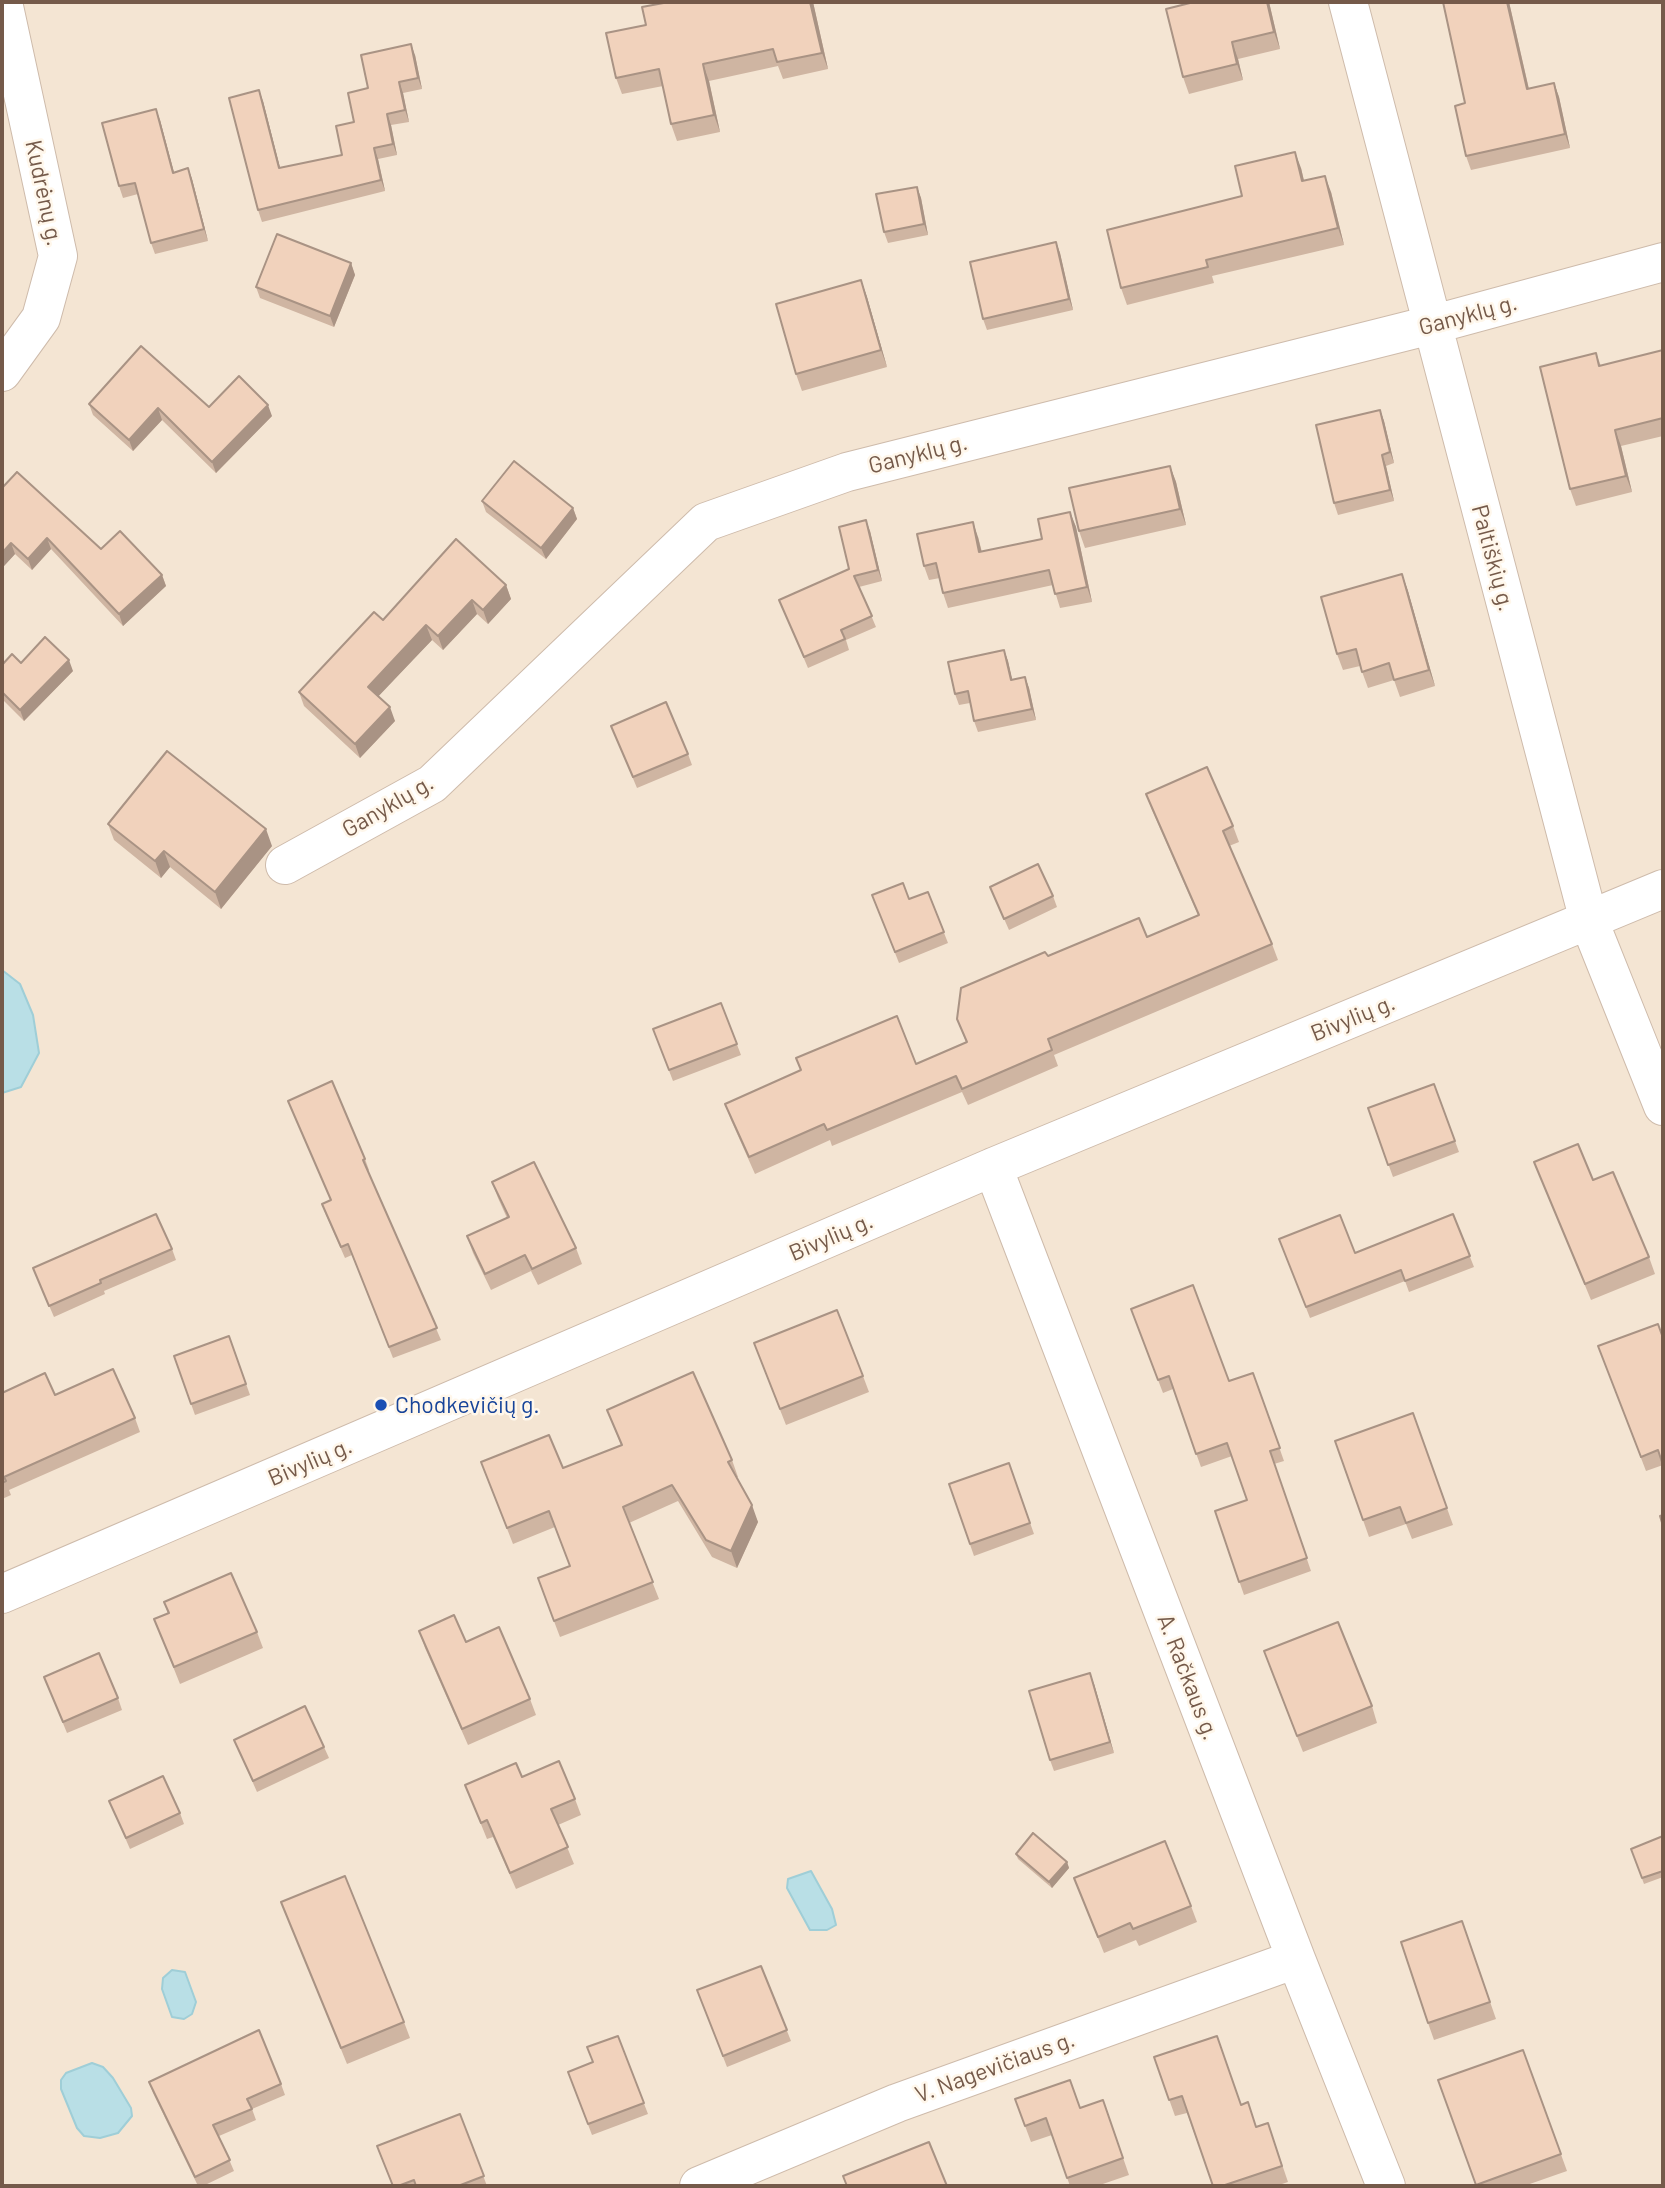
<!DOCTYPE html>
<html>
<head>
<meta charset="utf-8">
<style>
	body { margin:0 }
	#map { position:relative; width:1665px; height:2188px; overflow:hidden; background:#fcf3e4; font-family:Barlow,sans-serif }
	canvas { display:block }
	.frame { position:absolute; inset:0; border:4px solid #755a4a; pointer-events:none }
</style>
</head>
<body>
<div id="map">
<canvas width="1665" height="2188"></canvas>
<div class="frame"></div>
</div>
<script>
const ctx = document.querySelector('canvas').getContext('2d');
ctx.lineJoin = 'round';
function fillPath(path, color) {
  ctx.fillStyle = color;
  ctx.fill(path, 'evenodd');
}
function toPath(rows) {
  const path = new Path2D();
  for (const r of rows) {
    path.moveTo(r[0], r[1]);
    for (let i = 2; i < r.length; i += 2) path.lineTo(r[i], r[i + 1]);
  }
  return path;
}
function stroke(path, color, width, dash) {
  ctx.strokeStyle = color;
  ctx.lineWidth = width;
  ctx.lineCap = dash ? 'butt' : 'round';
  ctx.setLineDash(dash || []);
  ctx.stroke(path);
}
function write(font, color, halo, rows, align = 'center') {
  ctx.font = font + ' Barlow,sans-serif';
  ctx.lineWidth = 5;
  ctx.setLineDash([]);
  ctx.textBaseline = 'middle';
  ctx.strokeStyle = halo;
  ctx.fillStyle = color;
  for (const [text, x, y, turn = 0] of rows) {
    ctx.save();
    ctx.translate(x, y);
    ctx.rotate((+turn || 0) * Math.PI / 180);
    ctx.textAlign = isNaN(turn) ? turn : align;
    if (halo) ctx.strokeText(text, 0, 0);
    ctx.fillText(text, 0, 0);
    ctx.restore();
  }
}
const residential = toPath([
	[2,2,1663,2,1663,2186,2,2186]
]);
const water = toPath([
	[2,970,20,984,33,1015,39,1053,21,1087,2,1093,2,970],
	[811,1871,832,1909,836,1925,827,1930,810,1930,787,1888,788,1879,811,1871],
	[172,1970,185,1972,196,2002,192,2014,184,2019,172,2017,162,1989,163,1978,172,1970],
	[92,2063,103,2067,113,2078,131,2108,132,2116,118,2133,100,2138,84,2136,77,2128,61,2089,61,2080,66,2073,92,2063]
]);
const minor = toPath([
	[1348,2,1589,921,1663,1106],
	[2,372,41,318,58,256,3,2],
	[285,865,432,784,706,522,847,472,1431,325,1663,262],
	[993,1167,1296,1959,1386,2186],
	[2,1594,993,1167,1663,889],
	[699,2186,897,2103,1296,1959]
]);
const wall = toPath([
	[669,2,813,2,828,69,783,79,778,66,709,81,720,132,677,141,671,124,663,86,622,94,616,78,646,25],
	[1194,2,1269,2,1280,49,1238,59,1243,80,1189,94,1183,77],
	[1443,2,1509,2,1529,89,1554,83,1559,97,1570,148,1471,170,1466,156,1465,103],
	[415,55,422,89,403,93,409,122,391,125,397,155,378,159,385,191,262,222,258,210,263,101,280,168,342,155,354,122,368,88],
	[160,120,174,172,188,168,192,179,208,241,155,254,151,243,138,194,123,198,119,186],
	[1301,168,1304,181,1331,192,1344,245,1212,276,1214,283,1127,305,1121,288,1242,196],
	[917,187,921,198,928,235,888,243,884,232],
	[1056,242,1060,253,1073,310,987,330,983,319],
	[351,263,355,275,334,327,260,298,256,287],
	[861,280,867,297,887,367,802,391,796,374],
	[1663,350,1663,436,1621,446,1632,492,1576,506,1570,489,1596,353,1601,366],
	[89,404,272,416,216,473,162,420,133,451,93,415],
	[1380,410,1384,421,1394,463,1386,466,1394,501,1338,515,1334,503],
	[1170,466,1176,482,1186,525,1085,548,1079,531],
	[2,488,101,549,162,575,166,586,123,626,51,549,32,570,15,554,4,566,2,564],
	[482,501,573,508,577,519,546,559,486,512],
	[1070,512,1076,527,1092,602,1060,608,1053,585,948,608,943,593,940,578,929,580,924,566,978,537,982,552,1042,539],
	[870,531,882,581,859,587,876,627,846,640,849,650,808,668,779,600,849,569],
	[1402,574,1408,591,1435,686,1400,697,1394,680,1368,688,1360,666,1343,670,1337,654],
	[506,585,511,599,488,624,477,614,443,650,432,640,378,696,395,721,360,758,304,706,299,692,383,620],
	[1004,650,1008,661,1012,680,1025,677,1029,688,1036,720,978,732,974,721,970,703,959,705,955,694],
	[21,663,73,671,24,721,2,699,2,665],
	[611,726,688,754,692,765,637,788],
	[1146,794,1233,826,1239,842,1229,846,1272,944,1278,960,1054,1055,1058,1066,968,1105,962,1092,832,1146,830,1140,755,1174,731,1120,725,1104,801,1071,796,1058,916,1064,966,1042,957,1019,1048,956,1147,937,1198,915,1152,810],
	[108,824,272,846,221,909,170,867,161,878,114,840],
	[990,887,1053,896,1057,907,1009,930],
	[928,892,948,943,899,963,872,895,909,899],
	[721,1003,741,1055,673,1081,653,1029],
	[1434,1084,1459,1152,1393,1177,1368,1108],
	[288,1101,365,1159,369,1170,368,1171,441,1340,393,1358,352,1255,345,1258,326,1215,322,1204,331,1200],
	[1534,1162,1593,1180,1649,1257,1655,1274,1591,1300],
	[492,1182,576,1248,582,1264,538,1285,531,1271,491,1290,473,1253,467,1236,507,1218,498,1198],
	[1453,1214,1474,1267,1409,1292,1405,1281,1310,1318,1279,1239,1355,1253],
	[172,1249,176,1260,104,1291,105,1294,54,1317,33,1268],
	[1131,1309,1229,1381,1253,1373,1284,1461,1274,1464,1311,1571,1244,1595,1215,1511,1247,1500,1232,1456,1201,1467,1173,1389,1163,1393],
	[229,1336,250,1395,195,1415,174,1356],
	[1663,1338,1663,1465,1646,1471,1598,1346],
	[760,1359,863,1376,869,1392,786,1425],
	[2,1393,55,1395,135,1418,140,1432,9,1490,11,1495,2,1499],
	[607,1410,732,1460,738,1477,736,1477,758,1522,737,1568,712,1557,678,1501,629,1523,659,1599,560,1637,544,1595,570,1566,555,1527,513,1544,481,1462,563,1468,621,1445],
	[1413,1413,1453,1525,1412,1539,1406,1524,1369,1537,1335,1441],
	[1009,1463,1034,1534,974,1556,949,1484],
	[164,1602,257,1632,263,1648,180,1684,154,1619,168,1614],
	[419,1631,466,1642,530,1699,536,1715,468,1745,425,1648],
	[1270,1668,1372,1706,1377,1723,1303,1752],
	[44,1677,118,1698,122,1710,67,1733],
	[1094,1684,1114,1753,1054,1771,1050,1760],
	[234,1740,324,1747,329,1758,257,1792],
	[522,1777,575,1799,581,1815,558,1825,574,1864,516,1889,493,1837,487,1839,465,1785],
	[109,1801,180,1813,184,1824,130,1849],
	[1663,1836,1663,1877,1644,1884,1631,1849],
	[1016,1854,1067,1862,1069,1868,1052,1888,1018,1859],
	[1074,1878,1191,1906,1197,1922,1139,1946,1136,1940,1104,1953],
	[281,1902,404,2022,410,2038,347,2064],
	[1462,1921,1496,2019,1434,2040,1428,2023],
	[761,1966,791,2041,727,2067,697,1990],
	[618,2036,648,2114,592,2135,568,2072,593,2063],
	[1523,2050,1567,2171,1524,2186,1476,2186,1438,2080],
	[1154,2057,1241,2104,1257,2127,1268,2123,1288,2182,1276,2186,1213,2186,1187,2113,1175,2116],
	[149,2082,281,2084,285,2095,252,2109,256,2120,219,2136,234,2171,203,2186,198,2186,153,2093],
	[1015,2099,1080,2108,1103,2100,1129,2175,1097,2186,1070,2186,1052,2135,1031,2142],
	[460,2114,487,2186,393,2186]
]);
const shadedWall = toPath([
	[810,2,813,2,828,69,822,53],
	[1267,2,1269,2,1280,49,1274,32],
	[1507,2,1509,2,1532,103,1527,89],
	[1232,42,1238,59,1243,80,1237,64],
	[411,44,415,55,422,89,418,78],
	[703,64,709,81,720,132,714,115],
	[399,82,403,93,409,122,405,110],
	[1554,83,1559,97,1570,148,1565,134],
	[259,90,263,101,283,179,279,168],
	[156,109,160,120,177,184,173,173],
	[387,114,391,125,397,155,393,144],
	[374,148,378,159,385,191,381,180],
	[1295,152,1301,168,1308,198,1302,181],
	[188,168,192,179,208,241,204,229],
	[1325,176,1331,192,1344,245,1338,228],
	[917,187,921,198,928,235,924,224],
	[1056,242,1060,253,1073,310,1069,299],
	[351,263,355,275,334,327,330,316],
	[861,280,867,297,887,367,881,350],
	[268,405,272,416,216,473,212,462],
	[158,408,162,420,133,451,129,440],
	[1380,410,1384,421,1394,463,1390,452],
	[1615,430,1621,446,1632,492,1626,476],
	[1382,455,1386,466,1394,501,1390,490],
	[1170,466,1176,482,1186,525,1180,509],
	[573,508,577,519,546,559,541,548],
	[1070,512,1076,527,1092,602,1087,587],
	[866,520,870,531,882,581,878,570],
	[973,522,978,537,985,567,979,552],
	[47,538,51,549,32,570,28,559],
	[11,543,15,554,4,566,2,560,2,553],
	[1402,574,1408,591,1435,686,1429,670],
	[162,575,166,586,123,626,119,614],
	[506,585,511,599,488,624,483,610],
	[472,600,477,614,443,650,438,636],
	[426,625,432,640,374,701,368,687],
	[1004,650,1008,661,1015,691,1011,680],
	[69,660,73,671,24,721,20,710],
	[1025,677,1029,688,1036,720,1032,709],
	[390,707,395,721,360,758,355,744],
	[266,829,272,846,221,909,215,892],
	[164,851,170,867,161,878,155,861],
	[752,1505,758,1522,737,1568,731,1551],
	[1090,1673,1094,1684,1114,1753,1110,1742],
	[1067,1862,1069,1868,1052,1888,1049,1882]
]);
const building = toPath([
	[669,2,810,2,822,53,777,62,773,49,703,64,714,115,671,124,659,69,616,78,606,33,646,25,642,7,669,2],
	[1194,2,1267,2,1274,32,1232,42,1237,64,1183,77,1166,9,1194,2],
	[1443,2,1507,2,1527,89,1554,83,1565,134,1466,156,1455,106,1465,103,1443,2],
	[411,44,418,78,399,82,405,110,387,114,393,144,374,148,381,180,258,210,229,98,259,90,279,168,342,155,336,126,354,122,348,93,368,88,361,55,411,44],
	[156,109,173,173,188,168,204,229,151,243,135,183,119,186,102,123,156,109],
	[1295,152,1302,181,1325,176,1338,228,1206,260,1208,267,1121,288,1107,230,1242,196,1235,166,1295,152],
	[917,187,924,224,884,232,876,194,917,187],
	[277,234,351,263,330,316,256,287,277,234],
	[1056,242,1069,299,983,319,970,262,1056,242],
	[861,280,881,350,796,374,776,304,861,280],
	[141,346,209,407,239,376,268,405,212,462,158,408,129,440,89,404,141,346],
	[1663,350,1663,418,1615,430,1626,476,1570,489,1540,367,1596,353,1599,366,1663,350],
	[1380,410,1390,452,1382,455,1390,490,1334,503,1316,425,1380,410],
	[514,461,573,508,541,548,482,501,514,461],
	[1170,466,1180,509,1079,531,1069,488,1170,466],
	[17,472,101,549,120,531,162,575,119,614,47,538,28,559,11,543,2,553,2,488,17,472],
	[1070,512,1087,587,1055,594,1049,570,943,593,936,563,924,566,917,534,973,522,979,552,1042,539,1038,519,1070,512],
	[866,520,878,570,854,576,872,616,841,630,845,639,804,657,779,600,849,569,839,527,866,520],
	[456,539,506,585,483,610,472,600,438,636,426,625,368,687,390,707,355,744,299,692,374,612,383,620,456,539],
	[1402,574,1429,670,1394,680,1389,663,1362,672,1356,649,1337,654,1321,597,1402,574],
	[45,637,69,660,20,710,2,692,2,665,12,654,21,663,45,637],
	[1004,650,1011,680,1025,677,1032,709,974,721,968,691,955,694,948,662,1004,650],
	[666,702,688,754,633,777,611,726,666,702],
	[167,751,266,829,215,892,164,851,155,861,108,824,167,751],
	[1207,767,1233,826,1223,831,1272,944,1048,1039,1052,1050,962,1089,956,1076,827,1130,824,1124,749,1157,725,1104,801,1070,796,1058,897,1016,916,1064,967,1042,957,1019,961,988,1045,952,1048,956,1139,918,1147,937,1199,915,1146,794,1207,767],
	[1038,864,1053,896,1004,919,990,887,1038,864],
	[903,883,909,899,928,892,944,932,895,952,872,895,903,883],
	[721,1003,737,1044,669,1070,653,1029,721,1003],
	[332,1081,365,1159,363,1160,437,1328,389,1347,348,1244,341,1247,322,1204,331,1200,288,1101,332,1081],
	[1434,1084,1455,1141,1388,1165,1368,1108,1434,1084],
	[1578,1144,1593,1180,1613,1172,1649,1257,1585,1284,1534,1162,1578,1144],
	[534,1162,576,1248,532,1269,525,1255,485,1274,467,1236,509,1217,492,1182,534,1162],
	[156,1214,172,1249,100,1280,101,1283,49,1306,33,1268,156,1214],
	[1453,1214,1470,1256,1405,1281,1401,1270,1306,1307,1279,1239,1340,1215,1355,1253,1453,1214],
	[1193,1285,1229,1381,1253,1373,1280,1448,1270,1451,1307,1558,1239,1582,1215,1511,1247,1500,1227,1443,1196,1454,1169,1376,1158,1380,1131,1309,1193,1285],
	[837,1310,863,1376,780,1409,754,1343,837,1310],
	[1658,1324,1663,1338,1663,1465,1658,1450,1641,1457,1598,1346,1658,1324],
	[229,1336,246,1384,191,1404,174,1356,229,1336],
	[113,1369,135,1418,4,1477,6,1481,2,1483,2,1393,45,1373,55,1395,113,1369],
	[693,1372,732,1460,728,1462,752,1505,731,1551,706,1540,672,1485,623,1507,653,1582,554,1621,538,1578,570,1566,549,1511,507,1528,481,1462,549,1435,563,1468,622,1445,607,1410,693,1372],
	[1413,1413,1447,1508,1406,1523,1400,1507,1363,1520,1335,1441,1413,1413],
	[1009,1463,1030,1523,970,1544,949,1484,1009,1463],
	[1663,1515,1663,1526,1660,1516,1663,1515],
	[231,1573,257,1632,174,1667,154,1619,169,1613,164,1602,231,1573],
	[454,1615,466,1642,499,1627,530,1699,462,1729,419,1631,454,1615],
	[1338,1622,1372,1706,1297,1736,1264,1651,1338,1622],
	[99,1653,118,1698,63,1722,44,1677,99,1653],
	[1090,1673,1110,1742,1050,1760,1029,1691,1090,1673],
	[305,1706,324,1747,253,1781,234,1740,305,1706],
	[559,1761,575,1799,551,1809,568,1847,510,1873,487,1820,481,1823,465,1785,516,1763,522,1777,559,1761],
	[163,1776,180,1813,126,1838,109,1801,163,1776],
	[1033,1833,1067,1862,1049,1882,1016,1854,1033,1833],
	[1663,1836,1663,1871,1642,1878,1631,1849,1663,1836],
	[1165,1841,1191,1906,1133,1929,1130,1923,1098,1937,1074,1878,1165,1841],
	[345,1876,404,2022,341,2048,281,1902,345,1876],
	[1462,1921,1490,2002,1428,2023,1401,1942,1462,1921],
	[761,1966,787,2030,723,2056,697,1990,761,1966],
	[259,2030,281,2084,247,2099,252,2109,213,2125,230,2160,195,2177,149,2082,259,2030],
	[618,2036,644,2103,588,2124,568,2072,593,2062,587,2047,618,2036],
	[1217,2036,1241,2105,1248,2102,1256,2127,1268,2123,1282,2166,1222,2186,1213,2186,1182,2096,1169,2100,1154,2057,1217,2036],
	[1523,2050,1561,2154,1476,2185,1438,2080,1523,2050],
	[1070,2080,1080,2108,1103,2100,1123,2158,1067,2178,1046,2118,1025,2126,1015,2099,1070,2080],
	[460,2114,484,2176,458,2186,416,2186,414,2180,398,2186,393,2186,377,2146,460,2114],
	[929,2142,947,2186,847,2186,843,2176,929,2142]
]);
const markers = [
	[381,1405,7,"#1a4fb4"]
];
const streetNames = [
	["Kudrėnų g.",44,193,78],
	["Ganyklų g.",1468,315,-15],
	["Ganyklų g.",918,454,-14],
	["Paltiškių g.",1493,558,75],
	["Ganyklų g.",388,806,-30],
	["Bivylių g.",1353,1018,-22],
	["Bivylių g.",831,1237,-23],
	["Bivylių g.",310,1462,-23],
	["A. Račkaus g.",1188,1677,69],
	["V. Nagevičiaus g.",995,2067,-20]
];
const transitNames = [
	["Chodkevičių g.",395,1405]
];
fillPath(residential, '#f4e5d3');
fillPath(water, '#b9dfe6');
stroke(water, '#9fced7', 2);
stroke(minor, '#cebbab', 40);
stroke(minor, '#fff', 38);
fillPath(wall, '#cfb5a2');
fillPath(shadedWall, '#a99384');
fillPath(building, '#f1d2bc');
stroke(building, '#a99384', 2);
for (const [x, y, r, color] of markers) {
  const dot = new Path2D();
  dot.arc(x, y, r, 0, 2 * Math.PI);
  ctx.fillStyle = color;
  ctx.fill(dot);
  stroke(dot, '#fff7eb', 2.5);
}
write('23px', '#755a4a', '#fff7eb', streetNames);
write('23px', '#164399', '#fff7eb', transitNames, 'left');
</script>
</body>
</html>
